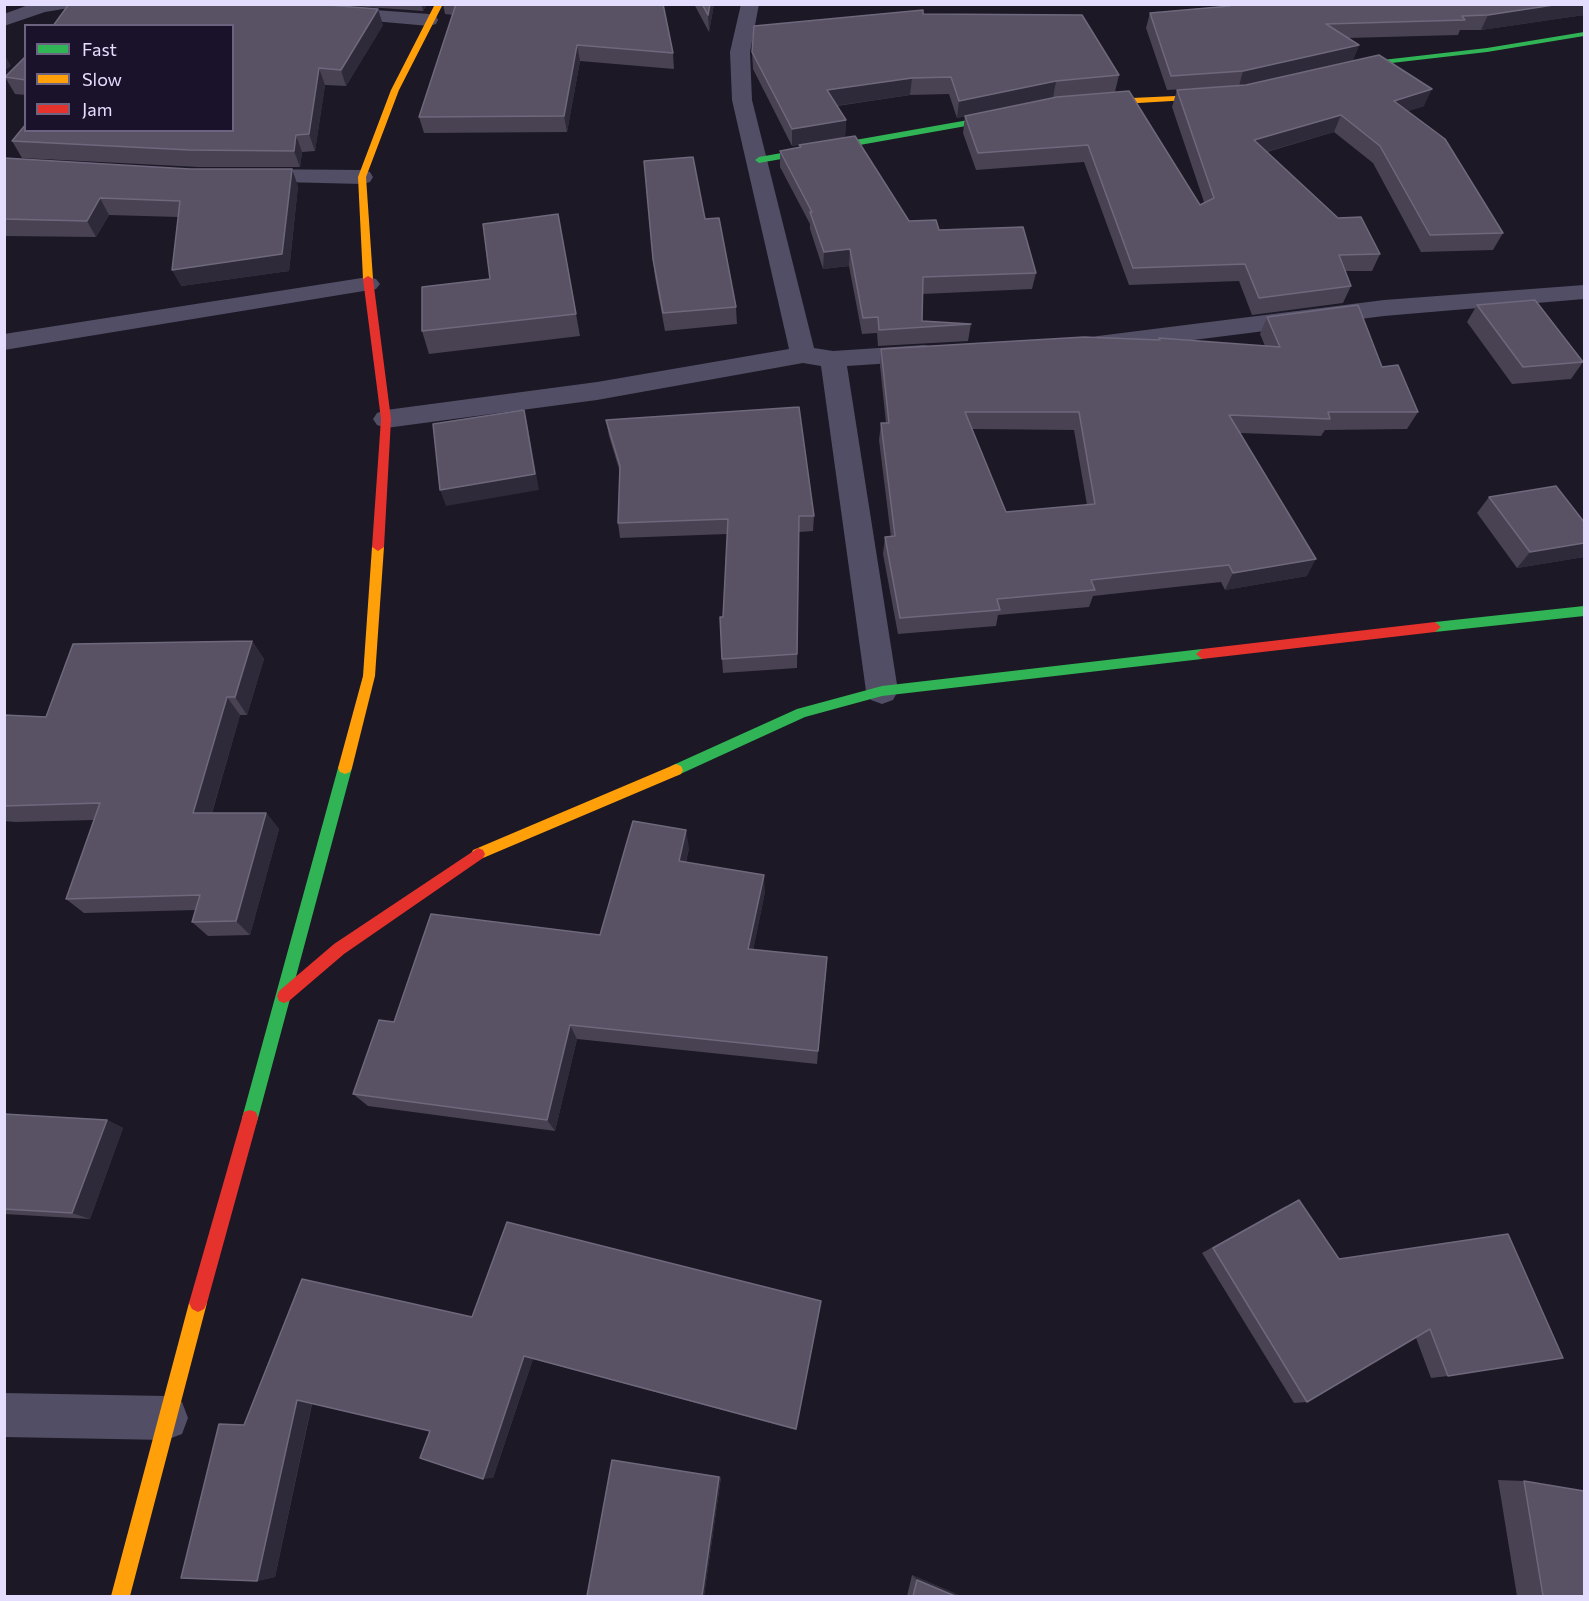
<!DOCTYPE html>
<html>
<head>
<meta charset="utf-8">
<style>
	body { margin:0 }
	#map { position:relative; width:1589px; height:1601px; overflow:hidden; background:#1c1825; font-family:Commissioner,sans-serif }
	canvas { display:block }
	.frame { position:absolute; inset:0; border:6px solid #e5ddfe; pointer-events:none }
	.legend { position:absolute; left:24px; top:24px; width:210px; height:108px; box-sizing:border-box; background:#1a122b; border:2px solid #6b637f; margin:0; padding:8px 10px; list-style:none; font-size:18px; color:#e5ddfe }
	.legend li { display:flex; align-items:center; gap:12px; height:30px }
	.legend b { width:30px; border:2px solid #6b637f }
</style>
</head>
<body>
<div id="map">
<canvas width="1589" height="1601"></canvas>
<div class="frame"></div>
<ul class="legend">
<li><b style="height:8px;background:#30b455"></b>Fast</li>
<li><b style="height:8px;background:#ff9f0a"></b>Slow</li>
<li><b style="height:8px;background:#e5322d"></b>Jam</li>
</ul>
</div>
<script>
const ctx = document.querySelector('canvas').getContext('2d');
ctx.lineJoin = 'round';
function toPath(rows) {
  const path = new Path2D();
  for (const r of rows) {
    path.moveTo(r[0], r[1]);
    for (let i = 2; i < r.length; i += 2) path.lineTo(r[i], r[i + 1]);
  }
  return path;
}
function fillPath(path, color) {
  ctx.fillStyle = color;
  ctx.fill(path, 'evenodd');
}
function stroke(path, color, width, dash) {
  ctx.strokeStyle = color;
  ctx.lineWidth = width;
  ctx.lineCap = dash ? 'butt' : 'round';
  ctx.setLineDash(dash || []);
  ctx.stroke(path);
}
const street = toPath([
	[31,4,71,4,69,8,45,12,4,26,4,14,31,4],
	[741,4,759,4,750,52,752,100,814,348,833,351,924,345,933,347,936,353,933,359,924,361,847,366,898,691,893,700,882,704,871,700,866,691,821,366,803,363,597,400,386,428,377,425,373,419,377,413,386,410,597,382,789,349,732,100,730,52,741,4],
	[335,7,429,14,436,16,438,20,436,24,429,26,328,17,326,13,328,9,335,7],
	[249,169,362,170,370,172,373,177,370,182,362,184,241,181,238,176,241,171,249,169],
	[368,277,376,279,380,284,376,289,4,350,4,334,368,277],
	[1584,285,1584,299,1384,316,1098,352,1089,350,1086,344,1089,338,1098,336,1384,300,1584,285],
	[4,1393,166,1396,182,1402,188,1418,182,1434,166,1440,4,1437,4,1393]
]);
const fast = toPath([
	[1584,32,1584,36,1487,52,1374,65,1343,71,1339,69,1374,61,1487,48,1584,32],
	[1008,113,1012,116,1011,118,759,163,755,160,759,157,1008,113],
	[1584,606,1584,616,1435,632,1429,627,1435,622,1584,606],
	[1202,649,1208,654,1202,659,882,696,805,717,676,776,671,774,669,770,671,766,797,709,882,686,1202,649],
	[345,762,350,764,352,768,258,1118,256,1124,250,1126,244,1124,242,1118,338,768,340,764,345,762]
]);
const slow = toPath([
	[435,4,443,4,399,90,366,177,373,279,368,282,363,279,358,177,391,90,435,4],
	[1219,94,1223,96,1222,98,1088,106,1084,103,1088,100,1219,94],
	[378,543,384,547,375,676,352,768,350,772,345,774,340,772,338,768,363,676,372,547,378,543],
	[676,764,681,766,683,770,681,774,483,858,478,860,473,858,471,854,473,850,676,764],
	[198,1294,204,1297,207,1303,130,1596,111,1596,189,1303,192,1297,198,1294]
]);
const jam = toPath([
	[368,276,373,279,391,419,384,547,378,551,372,547,381,419,363,279,368,276],
	[1435,622,1441,627,1435,632,1202,659,1196,654,1202,649,1435,622],
	[478,848,483,850,485,854,483,858,344,954,289,1001,284,1003,279,1001,277,996,279,991,334,944,478,848],
	[250,1110,256,1112,258,1118,207,1303,204,1309,198,1312,192,1309,189,1303,242,1118,244,1112,250,1110]
]);
const wall = toPath([
	[326,4,427,4,423,11],
	[443,4,663,4,673,53,674,69,580,61,567,132,424,133,419,117,453,15,445,14],
	[694,4,714,4,709,32],
	[1228,4,1584,4,1584,15,1481,30,1460,30,1458,35,1348,38,1359,45,1353,60,1239,86,1167,90,1146,28,1150,13,1227,6],
	[923,14,1119,75,1115,92,1063,97,1200,205,1204,202,1172,107,1177,90,1424,106,1408,111,1503,233,1493,250,1421,252,1373,163,1334,132,1267,152,1338,218,1380,254,1372,271,1345,271,1351,286,1343,303,1252,315,1239,281,1129,285,1084,162,976,170,963,133,965,116,1053,98,957,118,949,94,910,95,837,106,846,120,845,137,792,146,753,69,752,52],
	[383,25,346,86,325,85,315,151,302,152,300,167,198,167,22,158,12,141,232,26],
	[26,56,26,95,15,94,5,77],
	[799,145,909,221,939,230,1036,273,1032,289,923,294,922,321,971,324,968,341,878,346,877,333,862,334,849,266,823,269,810,229,810,224,780,167,780,151,799,148],
	[4,158,298,186,289,271,181,286,178,217,109,215,96,237,4,236],
	[558,214,580,336,429,354,422,331,490,279],
	[705,219,736,307,737,324,665,331,655,277,653,259],
	[1477,305,1583,362,1571,379,1512,384,1467,322],
	[1267,317,1382,367,1418,412,1407,429,1325,430,1321,436,1240,433,1307,576,1225,590,1221,582,1093,596,1089,607,998,615,996,626,898,634,883,554,885,537,891,537,879,440,881,423,886,423,880,366,881,349,1158,340,1159,338,1265,346,1260,334],
	[972,429,1074,430,1087,505,1006,512],
	[606,420,814,516,813,531,799,532,797,668,723,673,722,659,723,617,727,534,620,538,618,523,620,472,609,436],
	[1489,497,1584,522,1584,557,1517,568,1477,513],
	[252,641,264,659,247,715,240,715,212,813,266,813,279,829,250,935,208,936,192,922,196,910,84,913,66,899,94,820,15,822,4,821,4,715,46,717],
	[689,848,686,862,765,892,753,950,826,973,817,1064,577,1039,555,1131,368,1106,353,1094,394,1022,600,935],
	[4,1114,107,1120,123,1128,90,1219,4,1214],
	[1286,1206,1339,1259,1508,1234,1448,1376,1431,1378,1416,1338,1307,1402,1294,1403,1202,1253],
	[821,1301,796,1430,533,1359,493,1478,430,1431,312,1404,275,1577,257,1581,244,1425,472,1317],
	[612,1460,721,1477,704,1596],
	[1498,1480,1524,1481,1584,1596,1517,1596],
	[912,1575,961,1596,907,1596]
]);
const shadedWall = toPath([
	[421,4,427,4,423,11],
	[710,4,714,4,709,32,708,15],
	[1560,4,1584,4,1584,15,1481,30,1488,15],
	[378,9,383,25,346,86,341,70],
	[577,45,580,61,567,132,564,116],
	[1359,45,1353,60,1239,86,1243,71],
	[4,54,11,66,4,71],
	[319,68,325,85,315,151,309,134],
	[912,78,910,95,827,107,827,90],
	[1056,81,1053,98,957,118,959,101],
	[1432,89,1424,106,1387,118,1394,101],
	[1341,115,1334,132,1248,157,1254,140],
	[846,120,845,137,792,146,792,129],
	[296,135,302,152,300,167,294,151],
	[292,169,298,186,289,271,181,286,172,270],
	[100,198,109,215,96,237,87,221],
	[850,249,849,266,823,269,824,252],
	[524,410,528,427,539,490,446,506,440,490],
	[1584,543,1584,557,1517,568,1530,552],
	[1316,559,1307,576,1225,590,1233,573],
	[252,641,264,659,247,715,235,697],
	[227,697,240,715,207,829,193,813],
	[266,813,279,829,250,935,236,921],
	[686,830,689,848,682,878,679,861],
	[764,875,765,892,750,965,748,949],
	[827,957,826,973,817,1064,818,1051],
	[570,1025,577,1039,555,1131,547,1120],
	[107,1120,123,1128,90,1219,72,1213],
	[524,1356,533,1359,493,1478,483,1479],
	[297,1400,312,1402,275,1577,257,1581],
	[719,1477,721,1477,704,1596,702,1596],
	[912,1575,961,1596,955,1596,917,1580]
]);
const building = toPath([
	[69,4,315,4,378,9,341,70,319,68,309,134,296,135,294,151,190,150,12,141,26,124,26,130,232,130,232,26,53,26,69,4],
	[456,4,663,4,673,53,577,45,564,116,419,117,456,4],
	[702,4,710,4,708,15,702,4],
	[1230,4,1560,4,1488,15,1462,16,1465,20,1326,24,1359,45,1243,71,1171,76,1150,13,1230,6,1230,4],
	[923,10,923,14,1082,15,1119,75,1056,81,959,101,951,77,912,78,827,90,846,120,792,129,752,52,754,26,923,10],
	[1379,55,1432,89,1394,101,1445,139,1503,233,1430,235,1380,146,1341,115,1254,140,1338,218,1361,217,1380,254,1339,255,1351,286,1259,298,1245,264,1133,268,1088,145,978,153,965,116,1057,97,1129,91,1200,205,1214,198,1177,90,1246,85,1379,55],
	[26,56,26,80,5,77,26,56],
	[855,136,909,221,936,220,939,230,1023,227,1036,273,923,277,922,321,971,324,879,330,878,317,863,318,850,249,824,252,810,212,812,212,780,151,801,147,799,145,855,136],
	[693,157,705,219,719,218,736,307,663,313,653,259,644,161,693,157],
	[4,158,190,169,292,169,282,254,172,270,180,201,100,198,87,221,4,219,4,158],
	[558,214,576,314,422,331,422,287,490,279,483,224,558,214],
	[1535,300,1583,362,1523,367,1477,305,1535,300],
	[1358,305,1382,367,1398,365,1418,412,1328,412,1330,419,1229,415,1316,559,1233,573,1229,565,1091,580,1095,590,997,599,1000,610,900,618,885,537,895,536,881,423,889,423,881,349,1084,337,1160,340,1159,338,1280,347,1267,317,1358,305],
	[965,412,1079,412,1095,504,1006,512,965,412],
	[799,407,814,516,799,516,797,654,722,659,720,617,723,617,728,519,618,523,620,466,606,420,799,407],
	[524,410,535,474,440,490,433,424,524,410],
	[1556,486,1584,522,1584,543,1530,552,1489,497,1556,486],
	[252,641,235,697,227,697,193,813,266,813,236,921,192,922,200,895,66,899,100,803,4,806,4,715,46,717,73,644,252,641],
	[633,821,686,830,679,861,764,875,748,949,827,957,818,1051,570,1025,547,1120,353,1094,379,1020,394,1022,431,914,600,935,633,821],
	[4,1114,107,1120,72,1213,4,1209,4,1114],
	[1299,1200,1339,1259,1508,1234,1563,1358,1448,1376,1430,1329,1307,1402,1213,1248,1299,1200],
	[507,1222,821,1301,796,1429,524,1356,483,1479,420,1458,430,1431,297,1400,257,1581,181,1578,219,1424,244,1425,302,1279,472,1317,507,1222],
	[612,1460,719,1477,702,1596,587,1596,612,1460],
	[1524,1481,1584,1491,1584,1596,1543,1596,1524,1481],
	[917,1580,955,1596,913,1596,917,1580]
]);
fillPath(street, '#524e65');
fillPath(fast, '#30b455');
fillPath(slow, '#ff9f0a');
fillPath(jam, '#e5322d');
fillPath(wall, '#484253');
fillPath(shadedWall, '#2f2a39');
fillPath(building, '#595265');
stroke(building, '#6f687d', 1.5);
</script>
</body>
</html>
